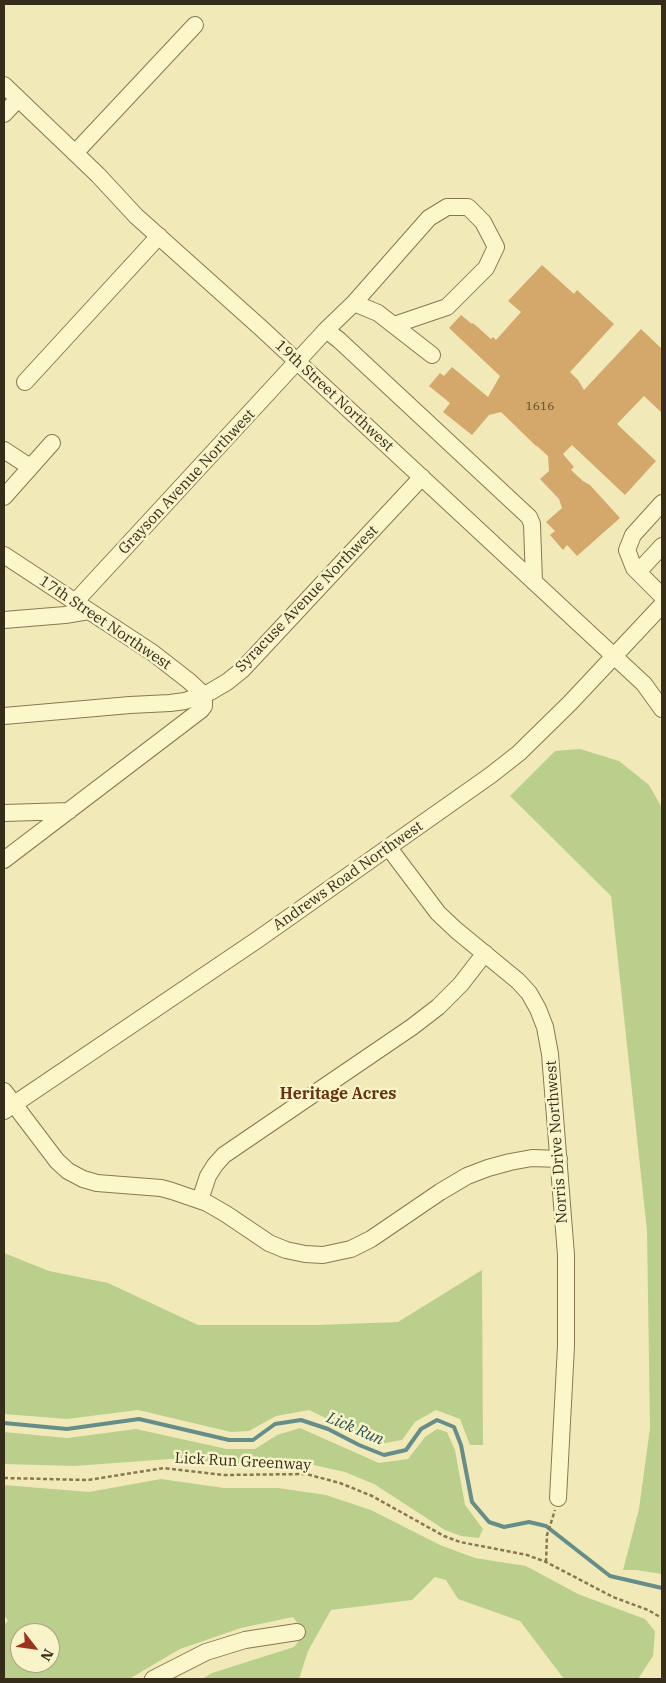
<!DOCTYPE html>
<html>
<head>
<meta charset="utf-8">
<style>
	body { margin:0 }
	#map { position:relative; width:666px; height:1683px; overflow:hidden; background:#f1eab8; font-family:"IBM Plex Serif",serif }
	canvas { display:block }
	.frame { position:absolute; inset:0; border:5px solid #352c19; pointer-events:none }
	.north { position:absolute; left:10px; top:1623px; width:50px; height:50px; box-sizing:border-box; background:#f8f3c8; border:1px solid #aaa382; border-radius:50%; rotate:120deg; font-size:14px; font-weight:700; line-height:20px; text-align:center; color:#352c19 }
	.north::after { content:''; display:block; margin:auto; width:18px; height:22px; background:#9c331d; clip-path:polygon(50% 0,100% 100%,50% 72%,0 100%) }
</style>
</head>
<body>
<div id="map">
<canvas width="666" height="1683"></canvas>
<div class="frame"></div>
<div class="north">N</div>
</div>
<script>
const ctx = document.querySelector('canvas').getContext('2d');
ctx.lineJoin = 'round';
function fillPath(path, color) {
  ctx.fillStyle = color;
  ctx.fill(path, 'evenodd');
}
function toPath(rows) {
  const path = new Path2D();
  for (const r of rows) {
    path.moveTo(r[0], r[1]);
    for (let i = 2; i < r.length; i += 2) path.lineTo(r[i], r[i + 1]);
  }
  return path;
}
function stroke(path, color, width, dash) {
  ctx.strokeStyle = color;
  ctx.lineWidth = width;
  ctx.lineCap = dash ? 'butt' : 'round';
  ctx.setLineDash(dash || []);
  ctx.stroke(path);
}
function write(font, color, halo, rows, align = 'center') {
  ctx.font = font + ' "IBM Plex Serif",serif';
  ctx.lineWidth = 5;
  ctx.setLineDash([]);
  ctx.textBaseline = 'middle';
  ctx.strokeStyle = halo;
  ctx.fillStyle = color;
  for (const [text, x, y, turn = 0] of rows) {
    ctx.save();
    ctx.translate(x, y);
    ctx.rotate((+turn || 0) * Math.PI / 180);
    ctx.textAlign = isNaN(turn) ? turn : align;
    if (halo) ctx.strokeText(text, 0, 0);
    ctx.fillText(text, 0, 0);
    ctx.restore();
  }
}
const green = toPath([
	[580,749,619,761,649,785,662,808,662,1574,636,1570,623,1570,639,1509,650,1428,647,1231,611,896,510,796,555,751],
	[4,1253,49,1271,108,1283,198,1325,317,1325,398,1322,482,1270,483,1445,470,1445,460,1419,436,1410,415,1422,402,1440,379,1444,309,1410,276,1416,249,1431,231,1432,138,1410,67,1419,4,1414],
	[300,1428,379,1463,408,1459,425,1437,437,1429,447,1432,455,1450,465,1505,483,1529,479,1538,461,1536,445,1530,374,1484,345,1472,309,1464,225,1463,170,1459,74,1466,4,1464,4,1432,67,1438,136,1429,227,1449,255,1449,277,1435],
	[161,1479,224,1488,278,1488,326,1495,371,1510,440,1545,475,1558,526,1566,578,1594,645,1619,655,1631,653,1656,638,1679,564,1679,520,1621,458,1599,446,1580,435,1577,412,1600,331,1610,308,1651,299,1679,202,1679,212,1673,294,1647,305,1633,293,1617,241,1628,180,1649,129,1679,4,1679,4,1625,8,1621,4,1615,4,1485,89,1492],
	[20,1633,50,1633,50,1663,20,1663]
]);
const stream = toPath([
	[4,1423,67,1429,139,1419,229,1440,253,1440,275,1424,301,1420,328,1429,359,1445,384,1455,406,1450,421,1429,437,1420,454,1427,461,1445,472,1502,489,1522,504,1527,529,1522,546,1526,610,1576,662,1588]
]);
const building = toPath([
	[542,265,574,294,577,290,614,324,570,372,578,380,584,390,641,329,662,349,662,413,644,396,617,424,656,461,625,495,572,445,563,454,574,467,571,470,583,481,590,485,620,518,577,556,567,545,563,550,550,535,555,531,546,522,562,508,559,499,540,479,549,471,548,456,537,446,536,446,501,412,489,415,472,435,443,412,450,403,429,386,440,373,444,376,452,367,488,397,500,376,449,328,461,315,472,324,473,323,491,339,493,337,496,340,521,312,508,301]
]);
const path = toPath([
	[4,1478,88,1480,164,1468,224,1475,306,1474,340,1483,372,1496,444,1536,460,1542,527,1555,546,1562,613,1597,648,1610,662,1618],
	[546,1562,547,1535,555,1510]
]);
const minor = toPath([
	[4,85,98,175,136,216,261,328,644,684,662,709],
	[4,114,18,99],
	[75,153,195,25],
	[354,303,378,313,432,355],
	[326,330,339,340,529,517,532,524,534,582],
	[25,382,159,236],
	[4,450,30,467],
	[4,497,52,443],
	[662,503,633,535,627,550,634,568,662,596],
	[4,555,153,653,189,681,204,695],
	[638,572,662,546],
	[75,602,326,330,354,303,429,218,447,207,468,207,483,222,496,247,486,268,447,307,394,325],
	[4,620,65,615,89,611],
	[4,716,130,705,170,703,185,701,210,692,227,682,242,670,422,477],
	[4,813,69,811],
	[389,848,438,913,456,930,518,981,529,993,538,1009,545,1027,550,1054,566,1255,566,1346,558,1498],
	[4,860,201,710,204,706,204,695],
	[4,1091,57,1161,68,1171,83,1179,97,1183,161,1188,172,1191,207,1203,226,1214,269,1243,286,1250,305,1254,323,1255,351,1249,371,1239,440,1192,467,1176,488,1168,510,1162,532,1158,559,1159],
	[4,1111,257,940,491,775,519,753,570,703,662,605],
	[200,1200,208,1176,215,1165,224,1155,412,1027,438,1007,461,984,485,953],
	[153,1679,206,1652,245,1640,297,1632]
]);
const numberNames = [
	["1616",540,407]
];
const streetNames = [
	["19th Street Northwest",334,396,43],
	["Grayson Avenue Northwest",187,482,-47],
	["Syracuse Avenue Northwest",307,599,-46],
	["17th Street Northwest",105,623,34],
	["Andrews Road Northwest",348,876,-35],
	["Norris Drive Northwest",557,1142,-94],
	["Lick Run Greenway",243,1462,3]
];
const neighbourhoodNames = [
	["Heritage Acres",338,1094]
];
const waterNames = [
	["Lick Run",355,1429,23]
];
fillPath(green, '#bbcf8c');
stroke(stream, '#658e8b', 4);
fillPath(building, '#d3a86a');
stroke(minor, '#887852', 18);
stroke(path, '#887852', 2.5, [4, 2.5]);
stroke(minor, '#fcf6cb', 16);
write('12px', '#5c4b2d', null, numberNames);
write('15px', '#352c19', '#f8f3c8', streetNames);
write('bold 16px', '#653415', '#f8f3c8', neighbourhoodNames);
write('italic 16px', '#265157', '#f8f3c8', waterNames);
</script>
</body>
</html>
